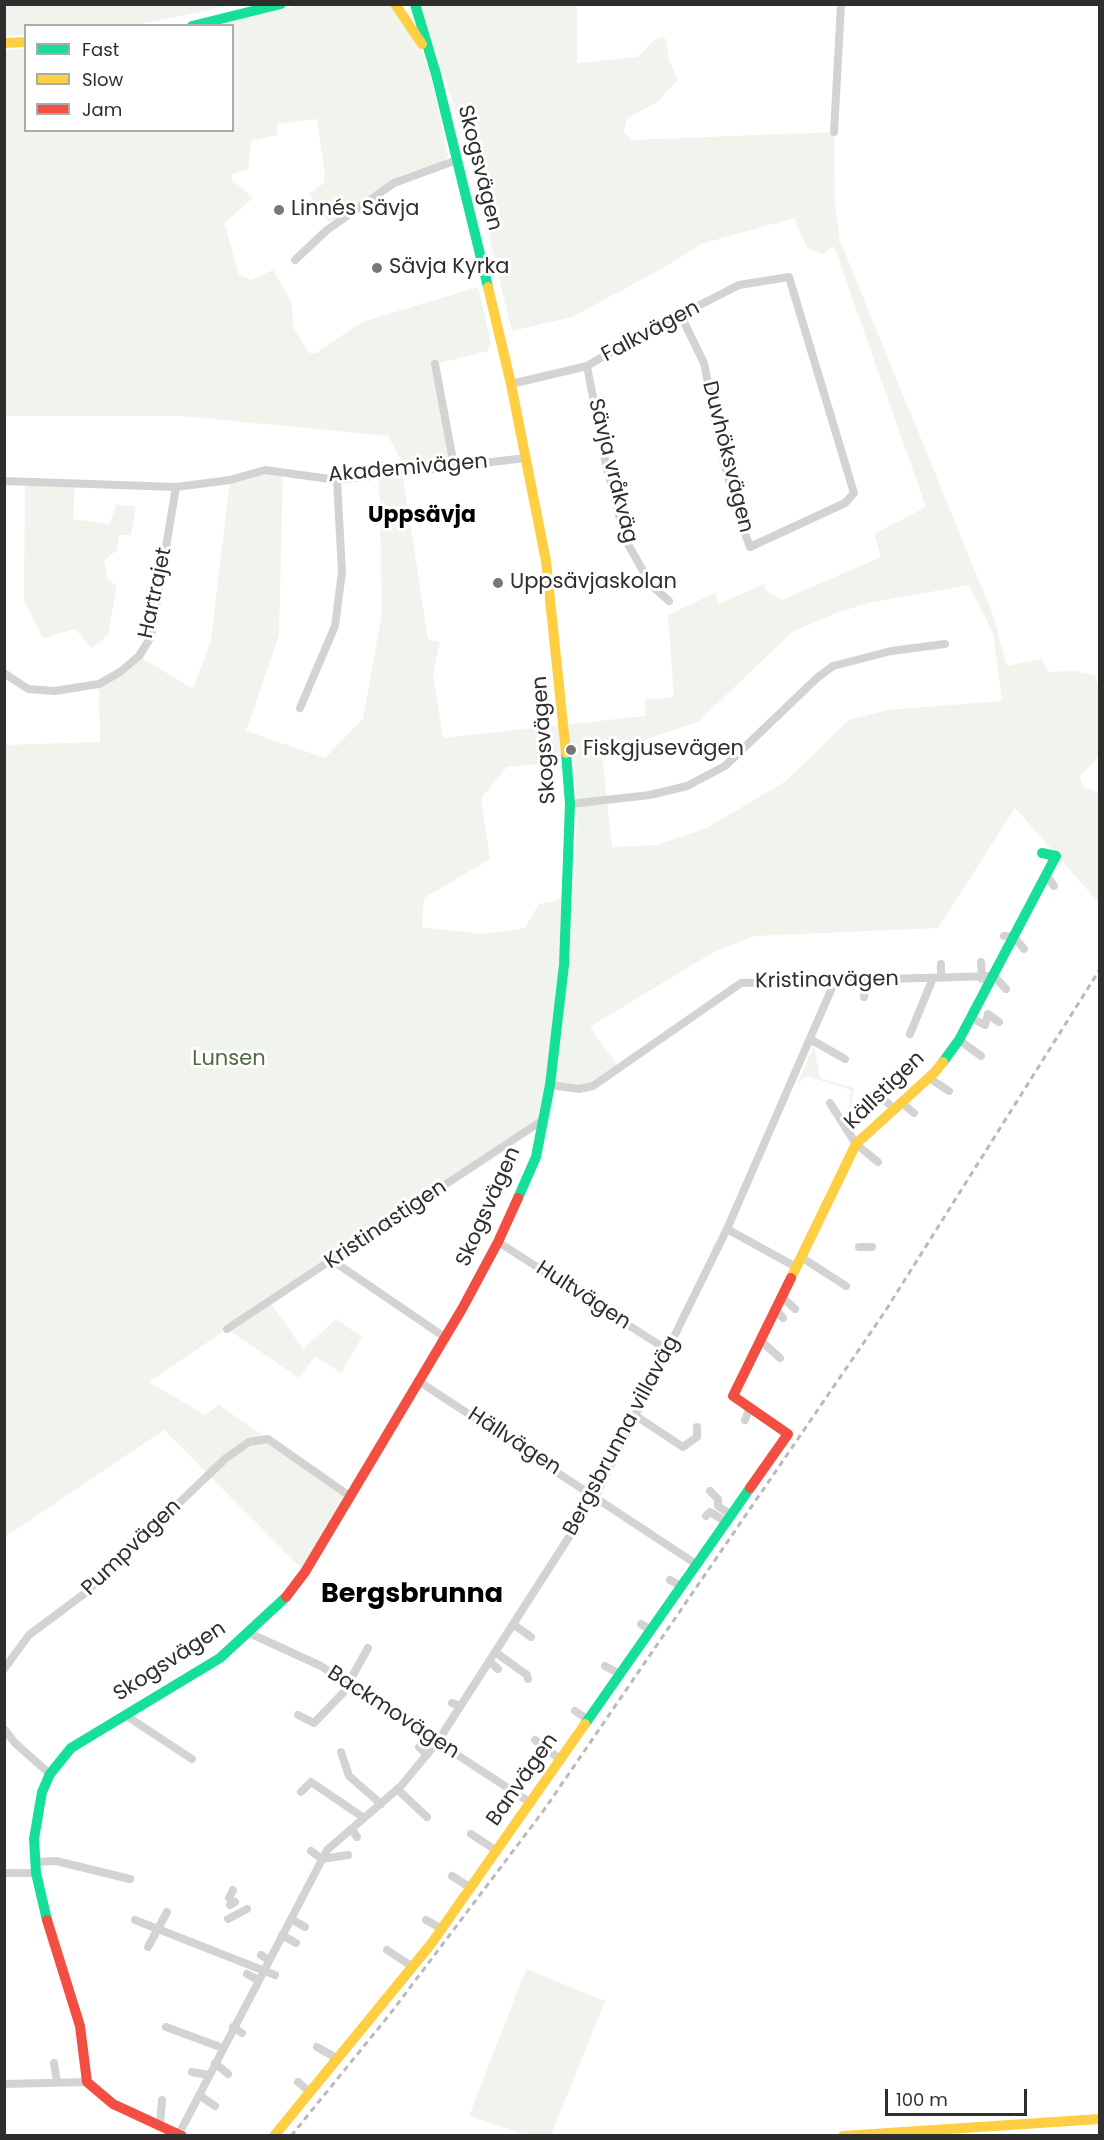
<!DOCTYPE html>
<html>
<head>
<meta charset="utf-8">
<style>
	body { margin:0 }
	#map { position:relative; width:1104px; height:2140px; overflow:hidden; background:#fff; font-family:Poppins,sans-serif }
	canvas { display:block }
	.frame { position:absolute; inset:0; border:6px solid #2e2e2e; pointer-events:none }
	.legend { position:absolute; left:24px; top:24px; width:210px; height:108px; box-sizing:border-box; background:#fff; border:2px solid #ababab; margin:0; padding:8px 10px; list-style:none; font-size:18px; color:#2e2e2e }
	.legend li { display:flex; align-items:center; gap:12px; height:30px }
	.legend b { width:30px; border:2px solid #ababab }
	.scale { position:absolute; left:885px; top:2089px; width:142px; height:27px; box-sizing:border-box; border:3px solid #2e2e2e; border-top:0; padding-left:8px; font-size:18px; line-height:21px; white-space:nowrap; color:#2e2e2e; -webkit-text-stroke:4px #fff; paint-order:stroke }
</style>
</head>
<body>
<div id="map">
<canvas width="1104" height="2140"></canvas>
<div class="frame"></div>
<ul class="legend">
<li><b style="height:8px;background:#16e098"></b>Fast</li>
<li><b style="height:8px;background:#ffcf43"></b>Slow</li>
<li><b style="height:8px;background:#f24e42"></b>Jam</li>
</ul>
<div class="scale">100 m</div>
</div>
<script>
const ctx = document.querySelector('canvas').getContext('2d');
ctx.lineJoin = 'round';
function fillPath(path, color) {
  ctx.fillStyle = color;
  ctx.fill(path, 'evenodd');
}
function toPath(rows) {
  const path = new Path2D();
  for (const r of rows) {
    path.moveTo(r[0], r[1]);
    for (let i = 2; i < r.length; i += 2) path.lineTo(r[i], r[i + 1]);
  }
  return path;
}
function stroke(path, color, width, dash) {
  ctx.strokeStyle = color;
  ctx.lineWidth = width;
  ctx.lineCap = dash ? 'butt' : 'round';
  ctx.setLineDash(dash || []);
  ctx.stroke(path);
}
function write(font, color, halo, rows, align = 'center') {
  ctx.font = font + ' Poppins,sans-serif';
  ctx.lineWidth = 6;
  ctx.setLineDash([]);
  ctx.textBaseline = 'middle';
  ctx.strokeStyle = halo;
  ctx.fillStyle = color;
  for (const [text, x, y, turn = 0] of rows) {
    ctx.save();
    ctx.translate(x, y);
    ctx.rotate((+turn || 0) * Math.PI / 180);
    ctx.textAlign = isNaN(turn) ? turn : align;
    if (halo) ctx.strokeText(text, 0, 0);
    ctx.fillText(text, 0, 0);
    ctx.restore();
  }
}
const green = toPath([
	[4,5,5,4,235,5,135,25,26,26,25,35,5,36],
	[299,5,389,5,399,14,413,33,430,71,448,156,443,162,403,174,347,215,328,222,309,194,324,183,325,176,317,119,277,124,277,135,251,141,248,170,232,174,232,180,253,198,224,223,239,275,251,280,273,270,292,303,293,327,309,353,316,353,362,322,478,287,491,343,488,351,435,364,454,466,407,471,388,436,182,416,5,416,4,50,25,49,26,130,232,130,232,26,215,25],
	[419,5,577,5,577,63,638,57,653,41,661,37,666,39,669,60,678,80,656,103,627,118,624,132,631,140,834,132,835,205,840,241,993,615,1007,666,1042,659,1048,672,1074,671,1095,675,1099,690,1099,756,1080,776,1083,787,1099,792,1099,903,1015,808,938,928,755,936,715,951,590,1027,619,1068,593,1086,550,1085,543,1120,270,1302,303,1349,336,1319,362,1337,341,1373,315,1356,299,1378,227,1329,149,1382,205,1415,219,1405,351,1497,305,1572,164,1430,5,1537,5,745,100,742,99,684,139,656,193,689,211,640,230,480,265,470,283,472,279,635,246,731,325,758,363,719,382,613,379,474,402,471,428,639,440,642,433,674,443,738,645,716,645,700,674,697,668,615,715,593,719,604,764,584,766,591,782,600,881,557,874,534,926,507,834,246,823,254,807,248,794,218,701,244,663,268,572,317,512,331,475,178,469,135,464,141,436,48,434,50],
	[969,585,993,633,1002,701,887,710,849,720,786,781,707,828,656,845,612,847,602,754,698,722,792,632,836,613,868,603],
	[573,751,577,803,575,880,557,901,539,904,525,928,483,934,422,927,424,898,490,859,481,798,507,767,539,764],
	[25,481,75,484,73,519,110,524,116,505,136,506,131,535,119,535,116,551,104,560,108,579,117,586,108,635,92,648,75,629,43,638,24,601],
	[814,1046,820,1078,854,1088,848,1127,846,1124,851,1090,807,1076,797,1084],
	[526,1969,605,2001,551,2135,528,2135,469,2116]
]);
const street = toPath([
	[834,132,841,4],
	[295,260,327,230,394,183,457,160],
	[435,364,454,466],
	[587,366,605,460,625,539,651,585,669,601],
	[511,384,587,366,635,338,739,285,789,277,854,493,845,503,750,547,737,512,723,458,704,363,681,316],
	[4,481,176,487,230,480,265,470,337,480,526,458],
	[4,673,28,689,55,691,99,684,120,672,139,656,151,637,176,487],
	[300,708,335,626,342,572,337,480],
	[570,804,650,795,687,786,725,766,817,678,833,666,891,651,945,644],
	[1046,874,1054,886],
	[1004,936,1014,937,1024,949],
	[981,962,982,979],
	[941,964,941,978],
	[864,997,867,980],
	[971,1018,985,1025,988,1014,999,1022],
	[910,1034,933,978],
	[810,1039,845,1059],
	[959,1040,981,1056],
	[929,1078,949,1091],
	[550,1085,579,1089,593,1086,741,983,994,976,1006,989],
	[879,1096,895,1109],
	[830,1103,856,1144,878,1162],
	[902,1103,914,1113],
	[727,1229,796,1267],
	[498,1242,669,1351],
	[859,1247,872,1247],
	[801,1257,846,1286],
	[333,1261,446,1338],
	[781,1296,795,1309],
	[775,1309,783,1318],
	[227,1329,543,1120],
	[760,1340,780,1358],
	[420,1382,696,1564],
	[636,1416,683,1447,697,1437,697,1427],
	[745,1420,750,1408],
	[710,1491,718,1499,718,1506,731,1515],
	[706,1516,710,1512,726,1522],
	[670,1580,681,1586],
	[513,1624,531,1637],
	[641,1624,651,1630],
	[249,1633,321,1666,531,1803],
	[495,1652,527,1675,528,1679],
	[489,1661,498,1669],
	[605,1666,620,1674],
	[4,1669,29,1635,84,1594,226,1458,249,1442,268,1439,351,1497],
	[452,1703,460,1706],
	[575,1711,589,1720],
	[125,1715,192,1759],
	[298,1715,314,1723,343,1693,368,1648],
	[4,1729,15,1743,50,1774],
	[535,1740,561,1760],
	[419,1747,427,1755],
	[341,1752,349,1776,381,1804],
	[397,1789,427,1817],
	[301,1792,311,1782,364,1818],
	[351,1829,357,1837],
	[471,1834,497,1851],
	[311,1851,322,1859,348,1855],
	[35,1862,56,1861,130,1879],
	[4,1873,36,1873],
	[452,1876,471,1888],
	[229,1898,233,1890],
	[230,1905,235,1902],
	[228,1919,247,1909],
	[291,1919,305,1927],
	[135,1920,275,1975],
	[426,1920,442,1929],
	[282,1935,296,1943],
	[148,1947,167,1912],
	[387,1950,413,1967],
	[261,1955,269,1960],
	[247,1974,258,1980],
	[166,2027,223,2048],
	[233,2027,242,2033],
	[317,2047,338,2059],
	[54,2063,57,2082],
	[215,2063,228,2074],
	[192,2072,209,2075],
	[298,2082,310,2092],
	[4,2084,87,2082],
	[199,2095,215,2106],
	[160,2125,162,2100],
	[179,2134,327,1850,401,1786,438,1741,596,1495,727,1229,835,981]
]);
const fast = toPath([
	[415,4,436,74,488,287],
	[192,26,281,4],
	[943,1062,959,1040,1056,856,1042,853],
	[518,1198,536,1157,550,1085,564,965,570,804,566,753],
	[585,1724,750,1488],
	[47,1920,36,1873,34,1839,42,1792,50,1774,71,1748,220,1658,286,1597]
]);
const slow = toPath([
	[395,4,422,44],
	[4,43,26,42],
	[488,287,511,384,546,561,566,753],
	[791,1278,856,1144,934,1073,943,1062],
	[274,2136,431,1944,585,1724],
	[843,2136,1100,2119]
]);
const jam = toPath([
	[750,1488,788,1434,733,1396,791,1278],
	[286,1597,305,1572,462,1309,498,1242,518,1198],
	[47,1920,80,2026,87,2082,113,2104,182,2136]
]);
const rail = toPath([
	[291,2136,390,2014,544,1810,884,1313,1100,969]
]);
const markers = [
	[279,210,6,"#777"],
	[377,268,6,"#777"],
	[498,583,6,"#777"],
	[571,750,6,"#777"]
];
const streetNames = [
	["Skogsvägen",479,168,76],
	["Falkvägen",651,332,-28],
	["Duvhöksvägen",727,457,76],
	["Akademivägen",408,469,-5],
	["Sävja vråkväg",612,471,76],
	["Hartrajet",156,593,-78],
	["Skogsvägen",545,740,-94],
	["Kristinavägen",827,981,-1],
	["Källstigen",885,1091,-44],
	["Skogsvägen",489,1207,-66],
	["Kristinastigen",386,1225,-34],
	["Hultvägen",583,1296,33],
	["Bergsbrunna villaväg",622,1436,-62],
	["Hällvägen",514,1442,33],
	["Pumpvägen",132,1548,-44],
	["Skogsvägen",170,1662,-33],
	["Backmovägen",393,1713,33],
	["Banvägen",523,1780,-55]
];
const poiNames = [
	["Linnés Sävja",291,210],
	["Sävja Kyrka",389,268],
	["Uppsävjaskolan",510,583],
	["Fiskgjusevägen",583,750]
];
const parkNames = [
	["Lunsen",229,1060]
];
const neighbourhoodNames = [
	["Uppsävja",422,516]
];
const districtNames = [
	["Bergsbrunna",412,1595]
];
fillPath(green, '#f0f4ec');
stroke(street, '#d3d3d3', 8);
stroke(fast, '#16e098', 10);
stroke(slow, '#ffcf43', 10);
stroke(jam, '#f24e42', 10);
stroke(rail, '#bababa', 3, [6, 4.5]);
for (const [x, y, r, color] of markers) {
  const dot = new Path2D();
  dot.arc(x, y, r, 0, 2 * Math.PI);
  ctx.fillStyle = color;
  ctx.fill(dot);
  stroke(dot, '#fff', 2);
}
write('21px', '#2e2e2e', '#fff', streetNames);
write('21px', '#2e2e2e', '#fff', poiNames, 'left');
write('21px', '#4d693d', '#fff', parkNames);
write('bold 22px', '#000', '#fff', neighbourhoodNames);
write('bold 27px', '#000', '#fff', districtNames);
</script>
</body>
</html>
